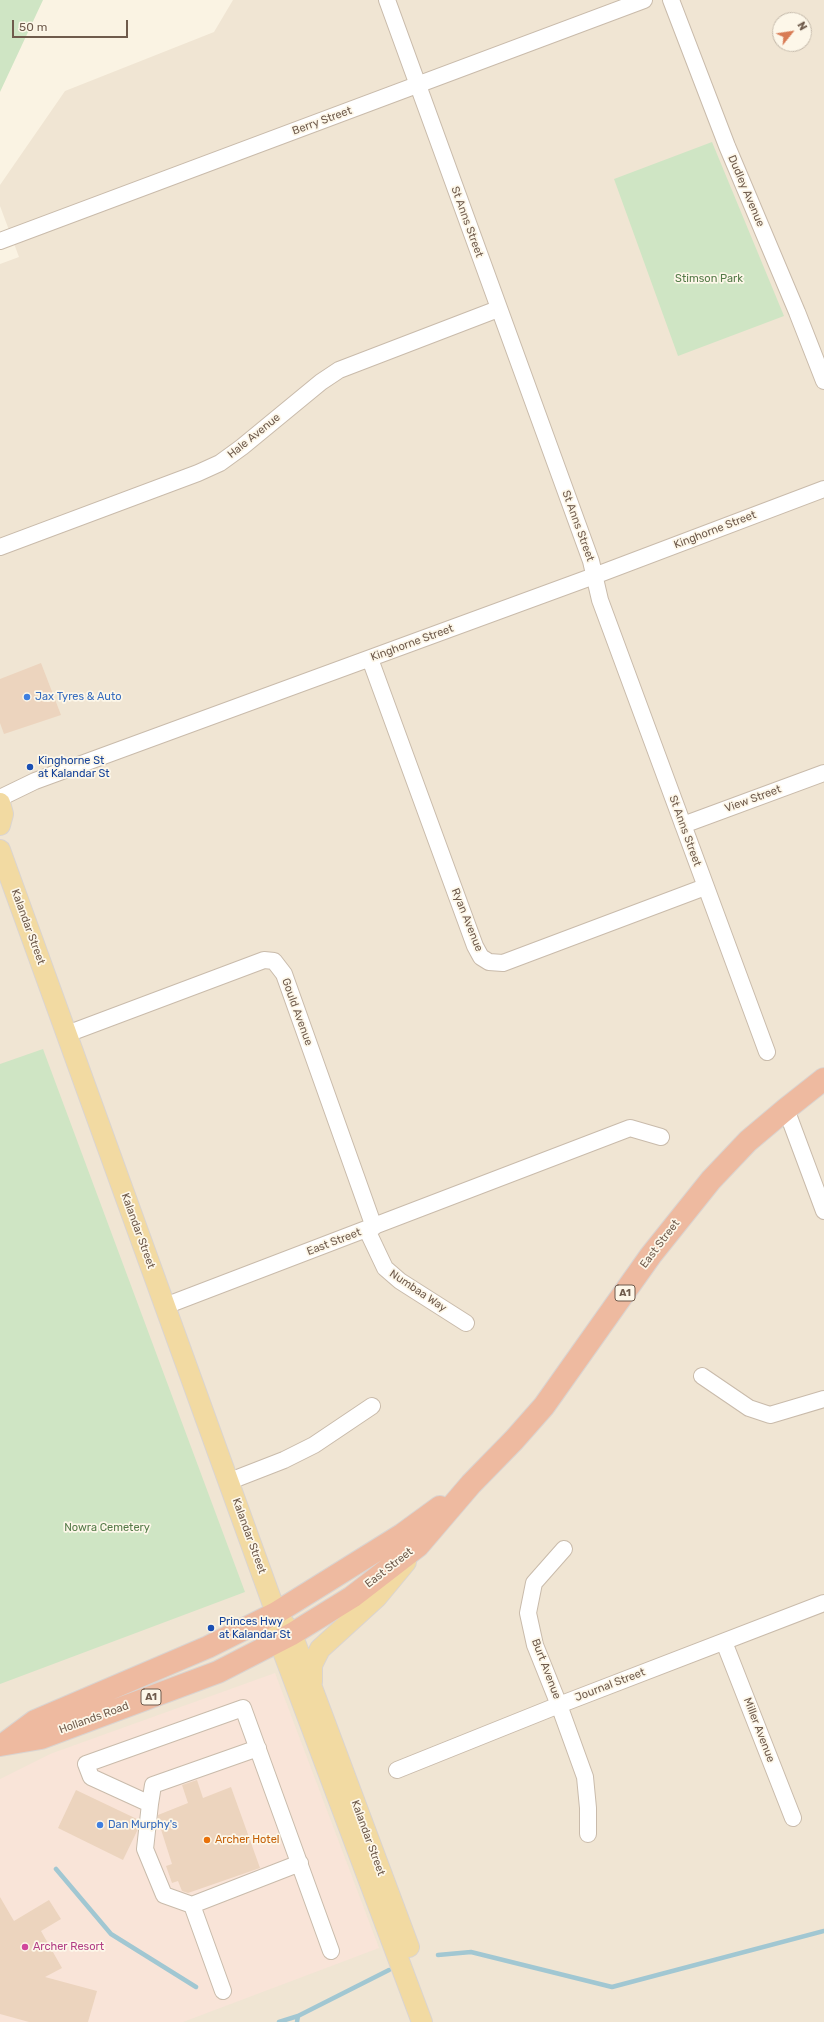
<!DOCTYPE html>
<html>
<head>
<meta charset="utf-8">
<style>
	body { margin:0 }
	#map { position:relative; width:824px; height:2022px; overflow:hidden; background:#faf3e3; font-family:Rubik,sans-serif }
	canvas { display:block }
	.north { position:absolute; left:772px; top:12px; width:40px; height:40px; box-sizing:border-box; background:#fdf7e9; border:1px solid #c4b9aa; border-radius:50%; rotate:60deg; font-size:11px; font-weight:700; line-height:16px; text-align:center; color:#6f5b4c }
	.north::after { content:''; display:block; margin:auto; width:14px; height:18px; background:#d87b54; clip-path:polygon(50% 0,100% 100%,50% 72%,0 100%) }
	.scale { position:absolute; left:12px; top:20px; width:116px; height:18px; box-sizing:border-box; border:2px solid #6f5b4c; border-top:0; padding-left:5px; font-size:12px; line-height:14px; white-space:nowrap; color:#6f5b4c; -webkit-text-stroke:3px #fdf7e9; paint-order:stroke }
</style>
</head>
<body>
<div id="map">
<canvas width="824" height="2022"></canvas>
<div class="north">N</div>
<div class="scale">50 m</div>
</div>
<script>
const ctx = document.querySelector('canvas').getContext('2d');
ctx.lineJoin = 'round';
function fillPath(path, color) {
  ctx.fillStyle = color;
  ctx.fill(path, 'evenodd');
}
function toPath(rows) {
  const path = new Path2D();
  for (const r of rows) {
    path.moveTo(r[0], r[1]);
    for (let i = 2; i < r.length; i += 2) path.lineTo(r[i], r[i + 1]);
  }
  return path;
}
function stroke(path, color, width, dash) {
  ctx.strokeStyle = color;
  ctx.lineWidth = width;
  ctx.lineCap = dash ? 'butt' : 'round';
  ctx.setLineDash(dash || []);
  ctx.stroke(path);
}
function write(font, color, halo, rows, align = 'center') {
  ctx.font = font + ' Rubik,sans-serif';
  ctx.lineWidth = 3.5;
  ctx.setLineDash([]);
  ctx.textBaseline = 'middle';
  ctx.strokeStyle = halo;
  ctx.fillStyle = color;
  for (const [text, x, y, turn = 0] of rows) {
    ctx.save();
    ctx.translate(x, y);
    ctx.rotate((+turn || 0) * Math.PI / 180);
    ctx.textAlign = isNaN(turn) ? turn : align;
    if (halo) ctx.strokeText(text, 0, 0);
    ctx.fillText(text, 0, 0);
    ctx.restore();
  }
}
const residential = toPath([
	[233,0,824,0,824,2022,0,2022,0,264,19,257,0,206,0,185,65,91,214,32],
	[780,20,804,20,804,44,780,44]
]);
const commercial = toPath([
	[275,1673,379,1948,183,2022,0,2022,0,1779,50,1754]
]);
const green = toPath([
	[0,0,43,0,0,92],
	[712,142,784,316,678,356,614,179],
	[43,1049,245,1592,0,1684,0,1064]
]);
const stream = toPath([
	[56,1869,111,1934,196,1987],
	[438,1955,471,1952,612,1987,824,1931],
	[279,2022,298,2016],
	[297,2022,298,2016,389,1970]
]);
const building = toPath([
	[41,663,61,715,4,734,0,723,0,679],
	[197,1780,203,1798,231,1787,260,1868,188,1893,182,1891,178,1881,172,1883,166,1866,172,1864,158,1820,158,1815,188,1803,182,1785],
	[76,1790,139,1820,138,1829,123,1860,58,1828],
	[0,1897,14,1921,49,1900,61,1919,41,1931,62,1968,45,1977,97,1991,88,2022,29,2022,0,2014]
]);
const minor = toPath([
	[387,0,591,561,600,600,767,1052],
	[671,0,727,146,797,312,824,381],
	[0,241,644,0],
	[0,547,198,473,220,463,242,447,321,382,339,370,498,309],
	[370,659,475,946,481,957,489,962,503,963,705,887],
	[0,798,35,781,594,576,824,489],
	[683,825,824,773],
	[67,1034,264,960,274,961,284,974,374,1227],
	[786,1109,824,1211],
	[367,1230,385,1268,400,1281,466,1323],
	[165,1306,630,1128,661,1137],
	[702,1376,749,1408,770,1415,824,1399],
	[230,1481,284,1460,314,1445,372,1406],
	[564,1549,534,1583,528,1613,535,1645,559,1705,585,1777,588,1808,588,1834],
	[724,1642,793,1818],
	[397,1770,559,1705,824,1603],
	[150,1804,91,1777,86,1764,243,1708,331,1951],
	[192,1905,164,1895,145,1849,150,1804,153,1785,258,1748],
	[223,1991,192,1905,300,1863]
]);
const major = toPath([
	[0,803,3,814,0,825],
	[0,850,276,1613,279,1641,422,2022],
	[282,1621,292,1634,409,1947],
	[312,1682,312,1665,320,1649,377,1597,406,1562]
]);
const highway = toPath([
	[8,1741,35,1721,208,1647,276,1613,403,1534,440,1507],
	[0,1745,41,1738,218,1672,292,1634,352,1597,418,1546,471,1484,514,1440,544,1406,651,1255,711,1180,748,1141,786,1109,824,1079]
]);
const markers = [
	[27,697,4,"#3f7fe0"],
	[30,767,4,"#1a4fb4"],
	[211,1628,4,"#1a4fb4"],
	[100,1825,4,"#3f7fe0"],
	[207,1840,4,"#e8710a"],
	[25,1947,4,"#d1479c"]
];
const shields = [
	[625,1293,20],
	[151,1697,20]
];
const shieldNames = [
	["A1",625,1293],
	["A1",151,1697]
];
const streetNames = [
	["Berry Street",322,121,-20],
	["Dudley Avenue",746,191,67],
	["St Anns Street",467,222,70],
	["Hale Avenue",254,436,-39],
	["St Anns Street",578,526,70],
	["Kinghorne Street",715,530,-21],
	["Kinghorne Street",412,643,-20],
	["View Street",753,799,-20],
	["St Anns Street",685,831,70],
	["Ryan Avenue",467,920,68],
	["Kalandar Street",28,927,70],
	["Gould Avenue",297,1012,70],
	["Kalandar Street",138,1231,70],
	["East Street",334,1242,-21],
	["East Street",660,1244,-53],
	["Numbaa Way",418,1291,34],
	["Kalandar Street",249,1536,70],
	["East Street",389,1568,-38],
	["Burt Avenue",546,1669,69],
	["Journal Street",610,1685,-21],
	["Hollands Road",94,1718,-20],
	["Miller Avenue",759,1730,69],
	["Kalandar Street",368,1838,70]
];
const parkNames = [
	["Stimson Park",709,279],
	["Nowra Cemetery",107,1528]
];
const shopNames = [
	["Jax Tyres & Auto",35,697],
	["Dan Murphy's",108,1825]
];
const transitNames = [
	["Kinghorne St",38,761],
	["at Kalandar St",38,774],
	["Princes Hwy",219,1622],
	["at Kalandar St",219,1635]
];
const foodNames = [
	["Archer Hotel",215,1840]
];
const hotelNames = [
	["Archer Resort",33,1947]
];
fillPath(residential, '#f0e5d3');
fillPath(commercial, '#f9e4d8');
fillPath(green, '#cfe5c4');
stroke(stream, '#a1c7d2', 4.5);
fillPath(building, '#ecd4be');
stroke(minor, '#c9bbab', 18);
stroke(major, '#dad4d0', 22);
stroke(highway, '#dad4d0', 24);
stroke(minor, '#fff', 16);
stroke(major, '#f2daa2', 20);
stroke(highway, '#eebaa0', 22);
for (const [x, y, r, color] of markers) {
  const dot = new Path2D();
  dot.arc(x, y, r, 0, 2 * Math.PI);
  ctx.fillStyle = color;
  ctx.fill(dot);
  stroke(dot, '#fdf7e9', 1.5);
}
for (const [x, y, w] of shields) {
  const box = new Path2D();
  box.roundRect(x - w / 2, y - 8, w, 16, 3);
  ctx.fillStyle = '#fdf7e9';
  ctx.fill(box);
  stroke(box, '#6f5b4c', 1);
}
write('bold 10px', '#6f5b4c', null, shieldNames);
write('11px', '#6f5b4c', '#fdf7e9', streetNames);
write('11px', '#547a48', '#fdf7e9', parkNames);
write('11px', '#366cbe', '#fdf7e9', shopNames, 'left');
write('11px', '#164399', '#fdf7e9', transitNames, 'left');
write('11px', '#c56008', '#fdf7e9', foodNames, 'left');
write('11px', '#b23c85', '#fdf7e9', hotelNames, 'left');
</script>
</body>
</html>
